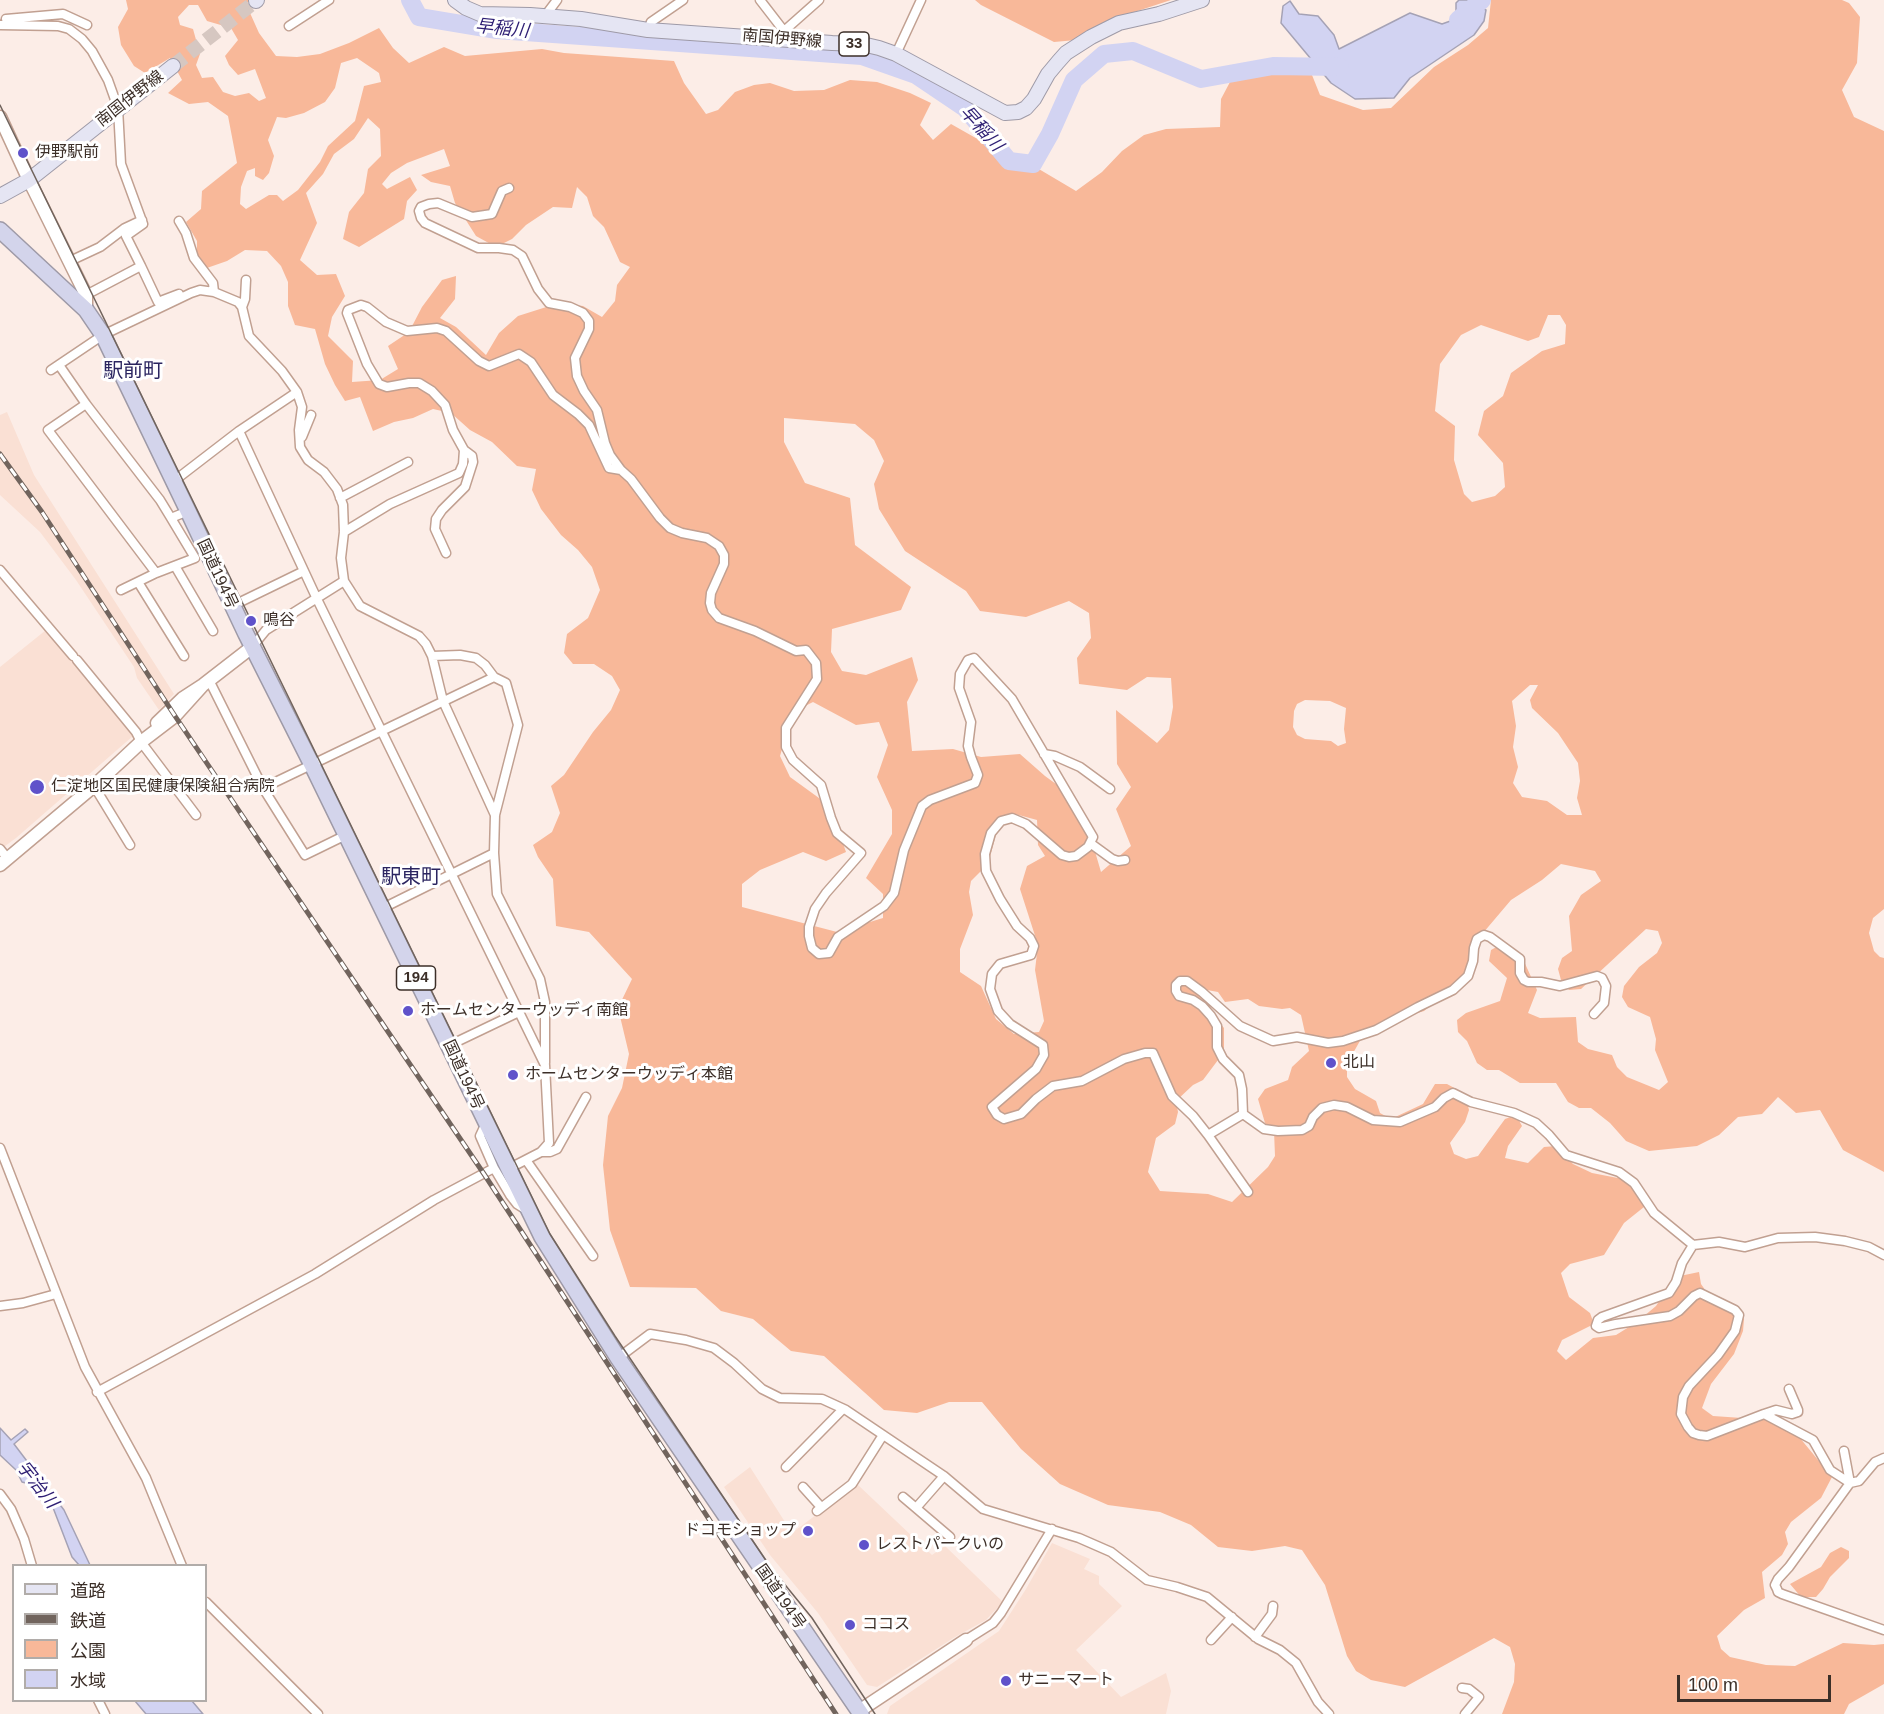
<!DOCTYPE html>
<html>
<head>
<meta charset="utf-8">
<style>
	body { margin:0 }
	#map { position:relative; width:1884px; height:1714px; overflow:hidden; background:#fcede7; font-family:Arial,"Noto Sans JP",sans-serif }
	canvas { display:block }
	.legend { position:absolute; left:12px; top:1564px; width:195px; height:138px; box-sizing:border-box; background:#fff; border:2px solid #b1aca9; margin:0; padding:8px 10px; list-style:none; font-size:18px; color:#3c2f28 }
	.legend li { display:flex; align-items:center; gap:12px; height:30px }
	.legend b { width:30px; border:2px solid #b1aca9 }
	.scale { position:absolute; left:1677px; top:1675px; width:154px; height:27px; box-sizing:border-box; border:3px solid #3c2f28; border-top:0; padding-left:8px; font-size:18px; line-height:21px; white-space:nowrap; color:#3c2f28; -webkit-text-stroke:4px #fff; paint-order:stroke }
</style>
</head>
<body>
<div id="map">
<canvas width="1884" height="1714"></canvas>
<ul class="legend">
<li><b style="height:8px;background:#e5e5f3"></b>道路</li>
<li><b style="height:8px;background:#71645d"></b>鉄道</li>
<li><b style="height:16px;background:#f8b899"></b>公園</li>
<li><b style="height:16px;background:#d2d3f2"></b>水域</li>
</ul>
<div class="scale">100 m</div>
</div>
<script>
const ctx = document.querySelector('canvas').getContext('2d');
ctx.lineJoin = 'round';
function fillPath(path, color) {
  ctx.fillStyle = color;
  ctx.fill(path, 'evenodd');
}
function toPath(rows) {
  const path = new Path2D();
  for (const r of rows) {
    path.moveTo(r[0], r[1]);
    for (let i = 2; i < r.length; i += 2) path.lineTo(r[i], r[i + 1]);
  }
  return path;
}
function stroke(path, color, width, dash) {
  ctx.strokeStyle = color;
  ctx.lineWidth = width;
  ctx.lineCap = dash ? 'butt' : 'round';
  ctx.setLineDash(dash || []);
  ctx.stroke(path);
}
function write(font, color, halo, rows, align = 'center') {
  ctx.font = font + ' Arial,"Noto Sans JP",sans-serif';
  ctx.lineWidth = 6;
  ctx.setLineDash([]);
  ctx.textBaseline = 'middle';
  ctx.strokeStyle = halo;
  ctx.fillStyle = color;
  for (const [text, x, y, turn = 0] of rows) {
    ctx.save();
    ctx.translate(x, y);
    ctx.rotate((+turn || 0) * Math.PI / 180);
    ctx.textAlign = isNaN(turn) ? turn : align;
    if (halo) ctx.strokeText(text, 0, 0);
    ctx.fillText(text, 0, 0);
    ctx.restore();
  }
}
const built = toPath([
	[7,412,34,475,174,694,159,710,137,678,134,667,76,580,40,532,0,495,0,415],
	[46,630,133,736,16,838,1,849,0,847,0,667],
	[750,1467,792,1533,857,1484,932,1555,945,1546,1003,1602,986,1620,955,1637,877,1687,867,1685,818,1613,770,1555,724,1487],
	[1052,1543,1090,1559,1084,1569,1099,1576,1099,1584,1122,1606,1076,1650,1121,1697,1166,1673,1171,1691,1166,1714,887,1714,890,1706,999,1631,1026,1589]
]);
const green = toPath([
	[126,0,250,0,246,4,259,33,276,56,297,57,320,54,349,43,379,28,393,48,409,63,444,47,465,56,542,49,564,53,674,61,684,83,706,114,718,110,735,92,754,85,770,83,794,91,824,90,850,80,877,82,910,93,931,103,920,125,933,140,951,124,981,141,1005,149,1076,191,1102,172,1122,151,1144,135,1166,129,1220,127,1221,99,1230,82,1252,78,1278,62,1297,68,1312,75,1320,95,1363,110,1391,108,1434,67,1468,45,1488,28,1491,0,1842,0,1849,3,1860,17,1857,63,1842,90,1854,117,1884,131,1884,909,1873,918,1869,933,1874,951,1880,957,1884,958,1884,1172,1843,1150,1820,1110,1796,1113,1778,1097,1762,1114,1738,1117,1719,1135,1697,1146,1649,1151,1626,1141,1610,1123,1591,1108,1579,1108,1568,1102,1556,1083,1520,1083,1499,1070,1487,1070,1477,1063,1467,1041,1458,1032,1457,1020,1466,1013,1500,1001,1507,978,1489,961,1491,950,1502,944,1522,957,1537,990,1528,1013,1540,1018,1576,1017,1578,1042,1588,1049,1612,1055,1617,1067,1627,1077,1659,1090,1668,1082,1655,1050,1656,1039,1650,1017,1628,1007,1622,997,1624,986,1639,967,1657,953,1662,943,1658,931,1646,929,1581,989,1569,990,1561,980,1558,969,1562,958,1572,951,1569,916,1581,895,1601,881,1595,871,1561,864,1542,880,1511,900,1472,946,1469,969,1462,980,1424,1011,1366,1030,1347,1064,1347,1077,1355,1089,1376,1101,1380,1113,1391,1119,1423,1104,1435,1084,1447,1084,1458,1090,1466,1098,1469,1110,1465,1122,1450,1143,1454,1154,1466,1159,1478,1156,1505,1119,1516,1115,1522,1126,1508,1146,1505,1158,1528,1163,1544,1147,1556,1146,1573,1164,1592,1173,1628,1180,1647,1195,1644,1207,1624,1223,1604,1255,1570,1264,1561,1273,1569,1297,1590,1313,1594,1324,1562,1340,1557,1351,1566,1360,1593,1338,1616,1335,1637,1322,1656,1306,1675,1277,1699,1272,1701,1284,1714,1303,1738,1308,1744,1319,1743,1331,1734,1354,1711,1384,1702,1408,1713,1416,1786,1421,1832,1477,1821,1498,1791,1522,1785,1532,1788,1544,1782,1555,1762,1572,1765,1598,1744,1610,1717,1636,1721,1649,1730,1657,1766,1665,1795,1666,1843,1643,1874,1645,1884,1644,1884,1684,1849,1704,1844,1714,1502,1714,1514,1682,1515,1664,1510,1647,1494,1638,1405,1687,1371,1680,1356,1671,1347,1656,1325,1585,1302,1550,1285,1546,1252,1551,1218,1547,1191,1525,1160,1512,1108,1505,1060,1484,1021,1449,982,1402,949,1402,917,1413,884,1410,824,1356,791,1351,753,1319,721,1311,696,1288,630,1287,610,1230,603,1165,608,1116,622,1088,629,1054,618,1008,632,979,589,932,556,926,553,879,538,857,533,845,552,832,560,813,551,786,564,775,593,732,611,710,620,690,612,676,594,664,573,664,564,653,567,634,588,618,600,590,592,567,578,550,561,535,541,509,532,490,536,469,517,466,492,442,470,430,451,413,433,409,413,418,394,422,373,431,360,397,345,401,335,385,325,364,315,329,295,325,288,306,288,282,281,266,267,251,245,250,227,261,204,269,197,258,197,241,186,222,201,209,202,191,237,163,228,116,208,102,189,104,168,93,182,80,170,58,145,73,134,66,121,45,118,27,128,9],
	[189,5,198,5,207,21,231,28,238,40,225,56,229,65,238,75,255,69,266,98,259,101,249,93,235,96,223,92,213,77,202,78,196,65,200,54,193,29,180,25,178,17],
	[357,58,379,73,381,82,364,86,355,121,328,146,320,162,298,190,283,201,277,195,269,195,246,209,240,204,241,187,247,171,255,168,255,176,263,180,269,173,274,156,268,140,277,117,286,118,304,113,325,102,335,88,341,63],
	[368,118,380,129,381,156,368,169,364,193,349,212,343,239,359,247,404,219,407,201,417,190,410,177,387,189,382,184,391,173,407,163,444,149,450,166,421,175,431,182,450,186,455,203,476,236,496,247,512,239,526,225,553,207,572,208,577,187,587,197,593,216,604,227,620,262,630,267,617,285,615,301,602,317,583,306,559,303,518,316,499,333,486,355,456,327,440,318,455,299,456,276,442,280,422,307,409,332,388,346,398,369,380,380,352,382,353,361,328,336,332,317,345,296,336,274,317,275,300,260,317,223,306,193,323,174,334,154,354,139],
	[1548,315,1560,315,1566,325,1565,344,1542,351,1511,373,1503,396,1484,411,1478,435,1503,463,1505,487,1495,496,1472,502,1464,494,1454,460,1455,426,1435,411,1440,364,1461,335,1481,325,1528,341,1539,337],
	[784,418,855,424,874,440,884,461,874,484,879,509,905,551,966,591,980,611,1026,617,1069,601,1089,613,1091,638,1077,658,1079,684,1127,690,1147,677,1171,678,1173,707,1169,730,1157,743,1116,710,1117,764,1131,787,1116,809,1131,846,1101,872,1087,824,1071,795,1045,776,1020,754,981,757,953,749,912,751,907,702,918,680,912,657,866,675,842,671,831,652,832,629,901,610,911,587,855,545,850,498,805,483,784,442],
	[1530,685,1538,685,1530,700,1532,708,1558,733,1578,763,1580,781,1577,798,1582,815,1567,815,1547,801,1522,797,1513,783,1518,767,1513,747,1516,726,1512,701],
	[1305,700,1330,701,1346,708,1344,729,1346,743,1338,746,1331,741,1305,739,1297,735,1293,727,1294,711,1297,704],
	[813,702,856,725,879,722,888,745,877,777,892,810,892,834,866,878,883,894,883,918,837,932,742,907,742,884,760,870,803,852,826,861,846,852,830,806,790,777,780,756,793,712],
	[1015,814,1037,820,1038,845,1045,856,1027,866,1020,889,1038,945,1035,970,1044,1021,1039,1032,1014,1034,996,1019,981,986,960,972,960,949,973,915,969,892,971,881,988,864,997,831,1004,820],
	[1207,990,1218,992,1225,1002,1248,999,1259,1006,1282,1009,1290,1008,1301,1015,1309,1051,1292,1067,1288,1080,1265,1089,1258,1099,1265,1123,1274,1131,1275,1156,1268,1167,1232,1202,1208,1194,1160,1191,1148,1172,1156,1138,1175,1124,1178,1112,1176,1101,1193,1085,1203,1080,1224,1052,1224,1028,1201,1000],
	[975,0,1171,0,1107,21,1076,40,1054,42,981,5],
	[1841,1547,1849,1551,1849,1558,1830,1577,1823,1589,1816,1597,1801,1597,1790,1584,1821,1567,1830,1553]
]);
const water = toPath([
	[1459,0,1480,0,1477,5,1486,10,1484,21,1474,35,1410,78,1394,98,1355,99,1331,83,1281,23,1283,6,1290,1,1299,14,1318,16,1334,35,1339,49,1410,13,1442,24,1456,19,1456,3,1459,0],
	[0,1428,11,1440,25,1429,28,1432,14,1444,64,1510,90,1565,79,1565,72,1557,52,1505,41,1500,33,1485,22,1482,16,1470,0,1455,0,1428],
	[135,1701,192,1701,203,1714,146,1714,135,1701]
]);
const river = toPath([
	[410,0,419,17,497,30,862,56,916,75,965,108,1009,161,1033,164,1050,134,1074,80,1104,54,1133,51,1201,79,1273,66,1340,67],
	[1458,20,1482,0]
]);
const primaryTunnel = toPath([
	[173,66,256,1]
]);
const street = toPath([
	[760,0,784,31],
	[545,16,557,0],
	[6,19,63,14,87,25],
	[0,25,58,26,69,29,82,39,92,51,108,80,118,108,121,164,143,224,126,236,141,266,86,295],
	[289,26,329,0],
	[648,30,651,22,683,0],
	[784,39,784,31,819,0],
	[896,54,921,0],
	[509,188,502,191,492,214,472,217,438,203,429,204,421,207,419,211,421,218,425,223,478,248,499,248,513,250,522,256,538,289,549,303,570,307,583,313,589,321,589,329,575,358,577,376,584,391,597,410,605,443,610,455,621,470],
	[179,221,186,233,194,258,213,283,214,292],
	[70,261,100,247,125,228,142,220],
	[141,266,158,302,179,294],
	[242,307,245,299,246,280],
	[59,365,86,404],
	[51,370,103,335,191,293,200,290,214,292,238,302,242,307,249,336,282,371,297,392,302,407,299,430,300,447,308,460,324,472,337,489,343,505,344,532,341,558,344,581,360,606,419,636,426,644,432,656,460,655,476,658,485,665,494,677,506,683,518,725,495,815,494,853,381,909],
	[239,431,317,599,545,1065,549,1143,541,1152,508,1169],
	[302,437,311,415],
	[174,481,239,431,297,392],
	[340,498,408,462],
	[171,518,160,500,86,404,48,430,156,573,195,558,171,518,188,511],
	[344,532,390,504,459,473,463,464,464,450,453,430,445,405,432,391,419,383,409,383,387,387,379,384,367,364,347,313,348,310,361,305,367,307,386,322,407,331,437,328,446,331,479,361,489,366,519,354,531,362,553,395,578,414,589,425,609,468,621,470,631,479,660,518,670,528,682,533,707,538,719,546,724,555,724,564,711,593,710,603,712,610,719,618,755,631,796,651,806,650,816,663,817,679,786,728,786,747,793,760,821,785,831,818,837,833,861,853,826,893,815,909,809,927,809,936,812,948,819,954,829,953,838,937,884,906,894,893,904,850,922,806,930,800,975,783,978,775,971,757,968,746,971,722,959,688,960,674,968,660,974,658,1012,699,1093,837,1088,847,1076,856,1069,857,1062,855,1026,824,1012,818,1001,821,991,833,985,854,986,871,1000,899,1017,926,1030,938,1034,946,1031,955,1000,964,992,974,990,989,998,1011,1010,1024,1043,1045,1044,1055,1036,1069,992,1107,997,1115,1004,1119,1021,1114,1036,1099,1053,1086,1082,1081,1124,1059,1145,1053,1153,1053,1172,1096,1193,1116,1208,1135,1243,1114,1264,1129,1278,1131,1302,1130,1309,1126,1313,1117,1322,1108,1334,1105,1347,1107,1373,1120,1400,1122,1435,1107,1444,1098,1453,1093,1471,1102,1514,1113,1536,1123,1549,1135,1566,1155,1619,1172,1634,1183,1654,1213,1693,1245],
	[446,553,435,529,436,519,442,510,465,487,473,462,472,456,464,450],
	[175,566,213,631],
	[0,570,73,656],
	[138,582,184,656],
	[121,590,156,573],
	[232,606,304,571],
	[252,647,266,630,344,581],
	[432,656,443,701,495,815],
	[77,660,136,732,141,742,196,815],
	[209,680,263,788,305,855,346,835],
	[1044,754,1055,756,1080,767,1110,789],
	[94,786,130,845],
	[263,788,494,677],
	[1090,843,1112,859,1118,861,1125,860],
	[0,849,8,859],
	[494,853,497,894,540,979,545,1002,545,1063],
	[450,1045,519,1012],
	[1243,1114,1242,1089,1239,1075,1223,1059,1217,1047,1217,1026,1211,1016,1202,1006,1193,1000,1179,996,1176,991,1176,985,1180,981,1187,981,1202,992,1240,1026,1273,1041,1297,1037,1328,1043,1343,1041,1376,1030,1418,1007,1453,990,1468,976,1473,961,1474,948,1477,939,1484,935,1490,937,1520,959,1520,973,1524,980,1528,982,1541,982,1560,986,1597,976,1602,978,1606,986,1604,1003,1594,1014],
	[486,1123,480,1136,494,1168],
	[1208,1135,1248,1192],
	[0,1148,85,1367,146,1478,182,1566],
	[541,1152,550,1152,557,1149,586,1097],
	[526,1160,593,1256],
	[1884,1255,1869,1247,1845,1241,1815,1237,1778,1238,1745,1247,1719,1242,1693,1245,1682,1263,1676,1282,1669,1293,1602,1317,1598,1320,1596,1326,1599,1328,1616,1324,1670,1316,1679,1311,1694,1296,1700,1293,1735,1310,1739,1315,1735,1331,1718,1355,1689,1386,1683,1397,1681,1414,1688,1427,1693,1433,1699,1435,1707,1436,1764,1414,1813,1440,1830,1470,1850,1483,1789,1567,1778,1579,1775,1585,1777,1589,1778,1592,1782,1594,1884,1630],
	[0,1306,23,1303,56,1294],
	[618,1358,650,1334,686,1340,714,1348,734,1363,762,1389,780,1398,822,1399,846,1410,944,1476,983,1509,1079,1538,1111,1552,1147,1580,1177,1587,1207,1597,1258,1639,1280,1650,1296,1663,1318,1702,1329,1714],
	[97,1392,315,1274,434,1200,494,1168,510,1195,517,1204,525,1209],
	[1764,1414,1776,1410,1792,1414,1798,1412,1798,1410,1789,1389],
	[1844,1451,1850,1483,1859,1481,1875,1462,1884,1458],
	[786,1467,843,1409],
	[944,1476,916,1508,950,1537],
	[803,1487,821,1507],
	[0,1494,11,1509,24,1539,32,1566],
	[903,1497,916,1508],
	[817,1511,852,1484,883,1435],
	[206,1602,318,1714],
	[1255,1637,1272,1614,1273,1606],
	[966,1640,993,1623,1001,1613,1052,1529],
	[1211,1640,1232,1617],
	[1462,1688,1469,1689,1479,1697,1465,1714],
	[98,1700,105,1714]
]);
const secondary = toPath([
	[0,117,29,180,86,295,86,310],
	[157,723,183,698,203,685,252,647],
	[0,865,94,786,141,742,175,716,203,685],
	[859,1711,966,1640]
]);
const primary = toPath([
	[455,0,466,8,480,14,530,15,581,19,648,30,832,43,862,44,879,48,896,54,1005,113,1018,112,1026,108,1034,99,1048,74,1058,62,1066,53,1091,37,1119,23,1159,14,1202,0],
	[256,1,257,0],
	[0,196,29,180,173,66]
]);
const highway = toPath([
	[0,230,86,310,103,335,188,511,246,634,312,765,542,1237,618,1358,861,1714]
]);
const tram = toPath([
	[0,105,550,1234,615,1336,769,1565,812,1618,875,1714]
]);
const rail = toPath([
	[0,454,42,512,175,716,484,1174,836,1714]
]);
const markers = [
	[23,153,6,"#5f52ca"],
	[251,621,6,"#5f52ca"],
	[37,787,8,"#5f52ca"],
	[408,1011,6,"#5f52ca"],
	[1331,1063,6,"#5f52ca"],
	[513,1075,6,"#5f52ca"],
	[808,1531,6,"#5f52ca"],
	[864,1545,6,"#5f52ca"],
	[850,1625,6,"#5f52ca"],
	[1006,1681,6,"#5f52ca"]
];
const shields = [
	[854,44,30],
	[416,978,39]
];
const shieldNames = [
	["33",854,44],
	["194",416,978]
];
const streetNames = [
	["南国伊野線",782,39,5],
	["南国伊野線",130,99,-38],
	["国道194号",217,574,65],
	["国道194号",463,1075,65],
	["国道194号",780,1597,55]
];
const poiNames = [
	["伊野駅前",35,153],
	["鳴谷",263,621],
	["仁淀地区国民健康保険組合病院",51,787],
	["ホームセンターウッディ南館",420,1011],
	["北山",1343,1063],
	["ホームセンターウッディ本館",525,1075],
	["ドコモショップ",796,1531,"right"],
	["レストパークいの",876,1545],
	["ココス",862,1625],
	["サニーマート",1018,1681]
];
const waterNames = [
	["早稲川",502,29,6],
	["早稲川",981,129,48],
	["宇治川",37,1485,52]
];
const quarterNames = [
	["駅前町",133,371],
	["駅東町",411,877]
];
fillPath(built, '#fae0d4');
fillPath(green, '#f8b899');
fillPath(water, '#d2d3f2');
stroke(water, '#a5a2b5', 1.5);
stroke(river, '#d2d3f2', 18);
stroke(primaryTunnel, '#d6c7c1', 14, [14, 7]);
stroke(street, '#c1a091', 11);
stroke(secondary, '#c1a091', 15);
stroke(primary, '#9e9aa7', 16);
stroke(highway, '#9e9aa7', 18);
stroke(street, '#fff', 8);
stroke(secondary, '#fff', 12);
stroke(primary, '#e5e5f3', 14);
stroke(highway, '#d3d4eb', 15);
stroke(tram, '#71645d', 1.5);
stroke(rail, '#71645d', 5);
stroke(rail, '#fff', 3, [9]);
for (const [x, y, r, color] of markers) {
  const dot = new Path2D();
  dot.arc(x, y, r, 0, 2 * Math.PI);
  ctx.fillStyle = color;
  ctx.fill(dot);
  stroke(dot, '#fff', 2);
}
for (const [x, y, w] of shields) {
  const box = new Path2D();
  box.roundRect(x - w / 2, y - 12, w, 24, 4.5);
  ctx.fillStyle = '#fff';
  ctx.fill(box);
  stroke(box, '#3c2f28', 1.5);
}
write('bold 15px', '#3c2f28', null, shieldNames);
write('16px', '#3c2f28', '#fff', streetNames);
write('16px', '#3c2f28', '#fff', poiNames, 'left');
write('italic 18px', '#2d1e73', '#fff', waterNames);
write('20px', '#2b2560', '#fff', quarterNames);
</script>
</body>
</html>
